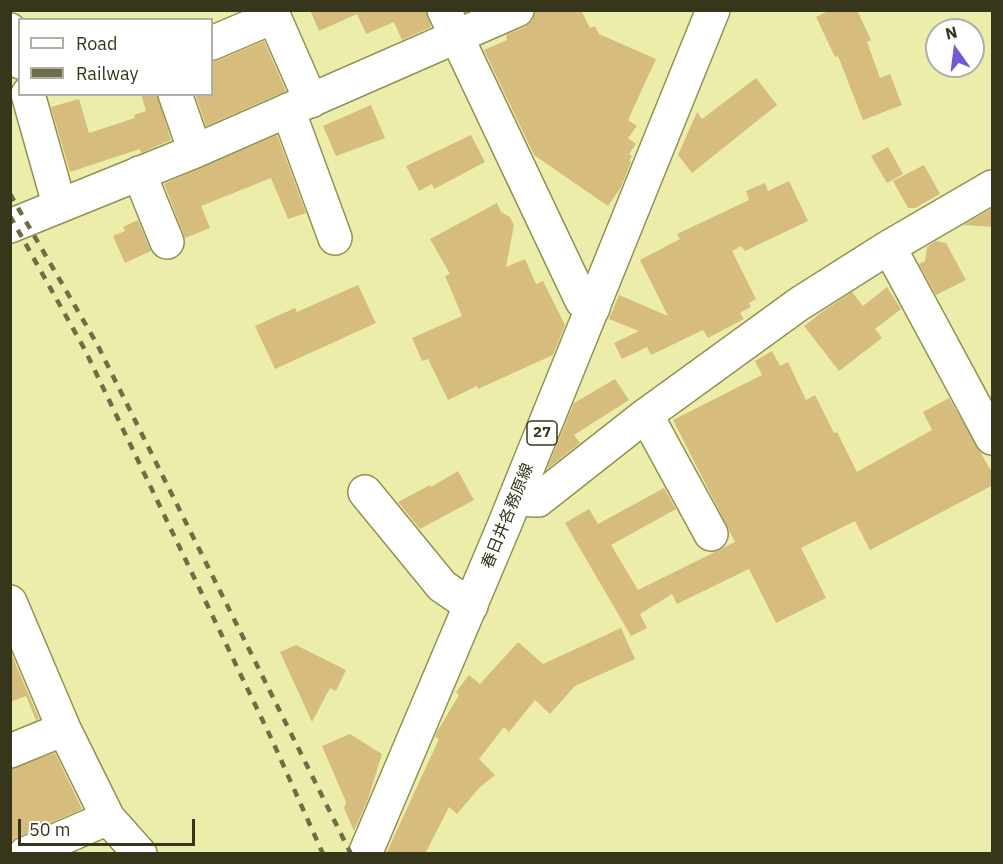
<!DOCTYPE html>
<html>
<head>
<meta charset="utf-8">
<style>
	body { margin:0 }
	#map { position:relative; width:1003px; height:864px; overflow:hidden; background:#ecedaa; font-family:"IBM Plex Sans",sans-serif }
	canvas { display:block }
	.frame { position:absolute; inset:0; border:12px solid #36361b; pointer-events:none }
	.legend { position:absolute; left:18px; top:18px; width:195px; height:78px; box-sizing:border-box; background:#fff; border:2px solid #afafa4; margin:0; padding:8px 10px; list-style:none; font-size:18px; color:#36361b }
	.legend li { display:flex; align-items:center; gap:12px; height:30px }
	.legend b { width:30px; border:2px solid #afafa4 }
	.north { position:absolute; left:925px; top:18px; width:60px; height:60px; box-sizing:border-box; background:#fff; border:2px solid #afafa4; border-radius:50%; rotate:346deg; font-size:16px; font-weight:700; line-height:24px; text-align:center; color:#36361b }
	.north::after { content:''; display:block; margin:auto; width:21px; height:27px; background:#735ad4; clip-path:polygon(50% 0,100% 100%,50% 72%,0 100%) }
	.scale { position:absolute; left:18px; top:819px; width:177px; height:27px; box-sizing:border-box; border:3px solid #36361b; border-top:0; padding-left:8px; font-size:18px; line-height:21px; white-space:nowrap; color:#36361b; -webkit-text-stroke:4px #fff; paint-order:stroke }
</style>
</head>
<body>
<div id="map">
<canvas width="1003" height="864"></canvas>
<div class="frame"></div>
<ul class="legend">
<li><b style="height:8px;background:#fff"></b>Road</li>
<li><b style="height:8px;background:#6d6d46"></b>Railway</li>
</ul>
<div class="north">N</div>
<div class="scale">50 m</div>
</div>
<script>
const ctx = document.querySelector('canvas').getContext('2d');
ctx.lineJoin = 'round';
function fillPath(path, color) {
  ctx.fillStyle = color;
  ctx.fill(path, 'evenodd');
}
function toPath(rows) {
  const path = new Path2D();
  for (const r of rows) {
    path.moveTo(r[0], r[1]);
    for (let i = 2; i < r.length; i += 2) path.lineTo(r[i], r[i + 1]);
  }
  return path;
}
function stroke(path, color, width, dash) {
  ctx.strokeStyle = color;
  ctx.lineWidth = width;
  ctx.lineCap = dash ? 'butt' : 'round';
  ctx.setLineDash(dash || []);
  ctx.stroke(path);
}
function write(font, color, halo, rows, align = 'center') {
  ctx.font = font + ' "IBM Plex Sans","Noto Sans JP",sans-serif';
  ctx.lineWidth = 4.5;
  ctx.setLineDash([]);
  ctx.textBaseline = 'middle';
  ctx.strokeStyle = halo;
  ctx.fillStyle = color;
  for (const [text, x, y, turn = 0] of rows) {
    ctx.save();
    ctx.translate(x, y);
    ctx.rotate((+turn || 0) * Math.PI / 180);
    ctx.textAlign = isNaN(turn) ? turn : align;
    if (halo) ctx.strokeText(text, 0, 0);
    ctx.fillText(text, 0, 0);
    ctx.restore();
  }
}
const building = toPath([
	[310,10,426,10,431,27,402,40,394,22,366,34,357,14,319,31],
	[535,10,581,10,590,28,595,26,599,34,656,59,628,120,637,126,628,138,636,144,629,154,632,156,629,161,631,162,621,187,608,206,534,155,484,50,507,40,506,35,525,27,532,21],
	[830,10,857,10,871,40,867,42,880,78,890,74,902,105,863,120,838,56,835,57,816,17],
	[264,41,286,91,206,126,195,94,212,94,212,61,219,60],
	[756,78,777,105,692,173,678,155,697,112,702,119],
	[141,94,157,94,171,140,141,153,140,149,70,172,51,107,79,99,89,133,135,118,134,115,146,111],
	[371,105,385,138,336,156,323,126],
	[277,135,306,213,288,219,271,178,201,206,210,228,185,238,164,184],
	[471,135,485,162,434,189,432,184,419,191,406,166],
	[888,147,903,174,887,183,871,156],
	[924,165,940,194,915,208,908,208,893,181],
	[789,181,808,221,745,251,741,246,732,251,756,299,749,303,751,307,740,313,744,319,708,338,703,330,651,355,647,347,622,359,614,343,639,331,609,319,619,295,668,316,640,260,680,239,677,234,749,200,746,191,765,183,768,191],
	[497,203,501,212,510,217,514,225,506,267,525,259,536,284,543,281,565,325,553,355,478,389,477,386,448,400,428,359,422,361,412,338,462,316,445,276,450,274,430,239],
	[993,208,993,227,963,225],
	[138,220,151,251,125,263,113,236,125,231,123,227],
	[936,241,946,243,966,280,936,295,919,264,925,261,927,247],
	[358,285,376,323,275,369,255,326,295,308,297,312],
	[887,287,901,309,875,329,882,338,839,371,804,326,822,312,852,292,863,306],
	[772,351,780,366,788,362,806,400,815,395,834,433,837,432,857,472,932,430,923,412,949,398,993,474,993,485,870,550,855,521,801,548,826,598,776,623,749,569,677,604,672,594,640,614,647,628,631,636,565,523,589,509,598,524,664,488,676,509,611,545,638,590,735,542,673,420,762,375,755,361],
	[615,379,629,400,574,435,580,443,547,469,574,403],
	[458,471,474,500,420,529,398,502,430,485,431,487],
	[621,628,635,659,575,686,550,714,535,700,509,732,504,727,479,759,495,775,479,788,457,814,449,807,425,854,386,854,439,739,435,737,437,732,459,695,456,692,469,675,480,684,518,642,543,664],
	[296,645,346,670,336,691,330,688,312,722,280,652],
	[10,651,39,719,36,720,26,696,10,702],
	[350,734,382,754,368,799,354,831,344,808,346,802,322,746],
	[55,753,82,809,18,837,10,842,10,769]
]);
const minor = toPath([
	[271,10,311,101],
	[444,10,582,301,593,308],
	[10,30,20,62],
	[212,43,273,17],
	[28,94,59,204],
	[175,94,195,151],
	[288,110,335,238],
	[139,173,167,242],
	[10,226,195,151,517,10],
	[889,247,992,438],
	[646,415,711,534],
	[365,492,442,586,471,606],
	[515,499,538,500,646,415,799,304,889,247,992,187],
	[10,602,64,729,108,818,140,854],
	[10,751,64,729],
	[25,854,108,818]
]);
const major = toPath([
	[365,854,504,526,713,10]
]);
const rail = toPath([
	[10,194,97,344,351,854],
	[10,216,85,350,273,742,323,854]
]);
const shields = [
	[542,433,30]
];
const shieldNames = [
	["27",542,433]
];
const streetNames = [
	["春日井各務原線",508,516,-68]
];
fillPath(building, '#d6bd7e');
stroke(minor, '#919252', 36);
stroke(major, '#919252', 36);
stroke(minor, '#fff', 33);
stroke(major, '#fff', 33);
stroke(rail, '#6d6d46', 4.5, [8, 8]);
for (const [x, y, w] of shields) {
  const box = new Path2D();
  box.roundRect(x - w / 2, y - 12, w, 24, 4.5);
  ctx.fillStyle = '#fff';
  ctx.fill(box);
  stroke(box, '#36361b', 1.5);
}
write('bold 15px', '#36361b', null, shieldNames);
write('16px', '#36361b', '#fff', streetNames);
</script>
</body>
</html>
